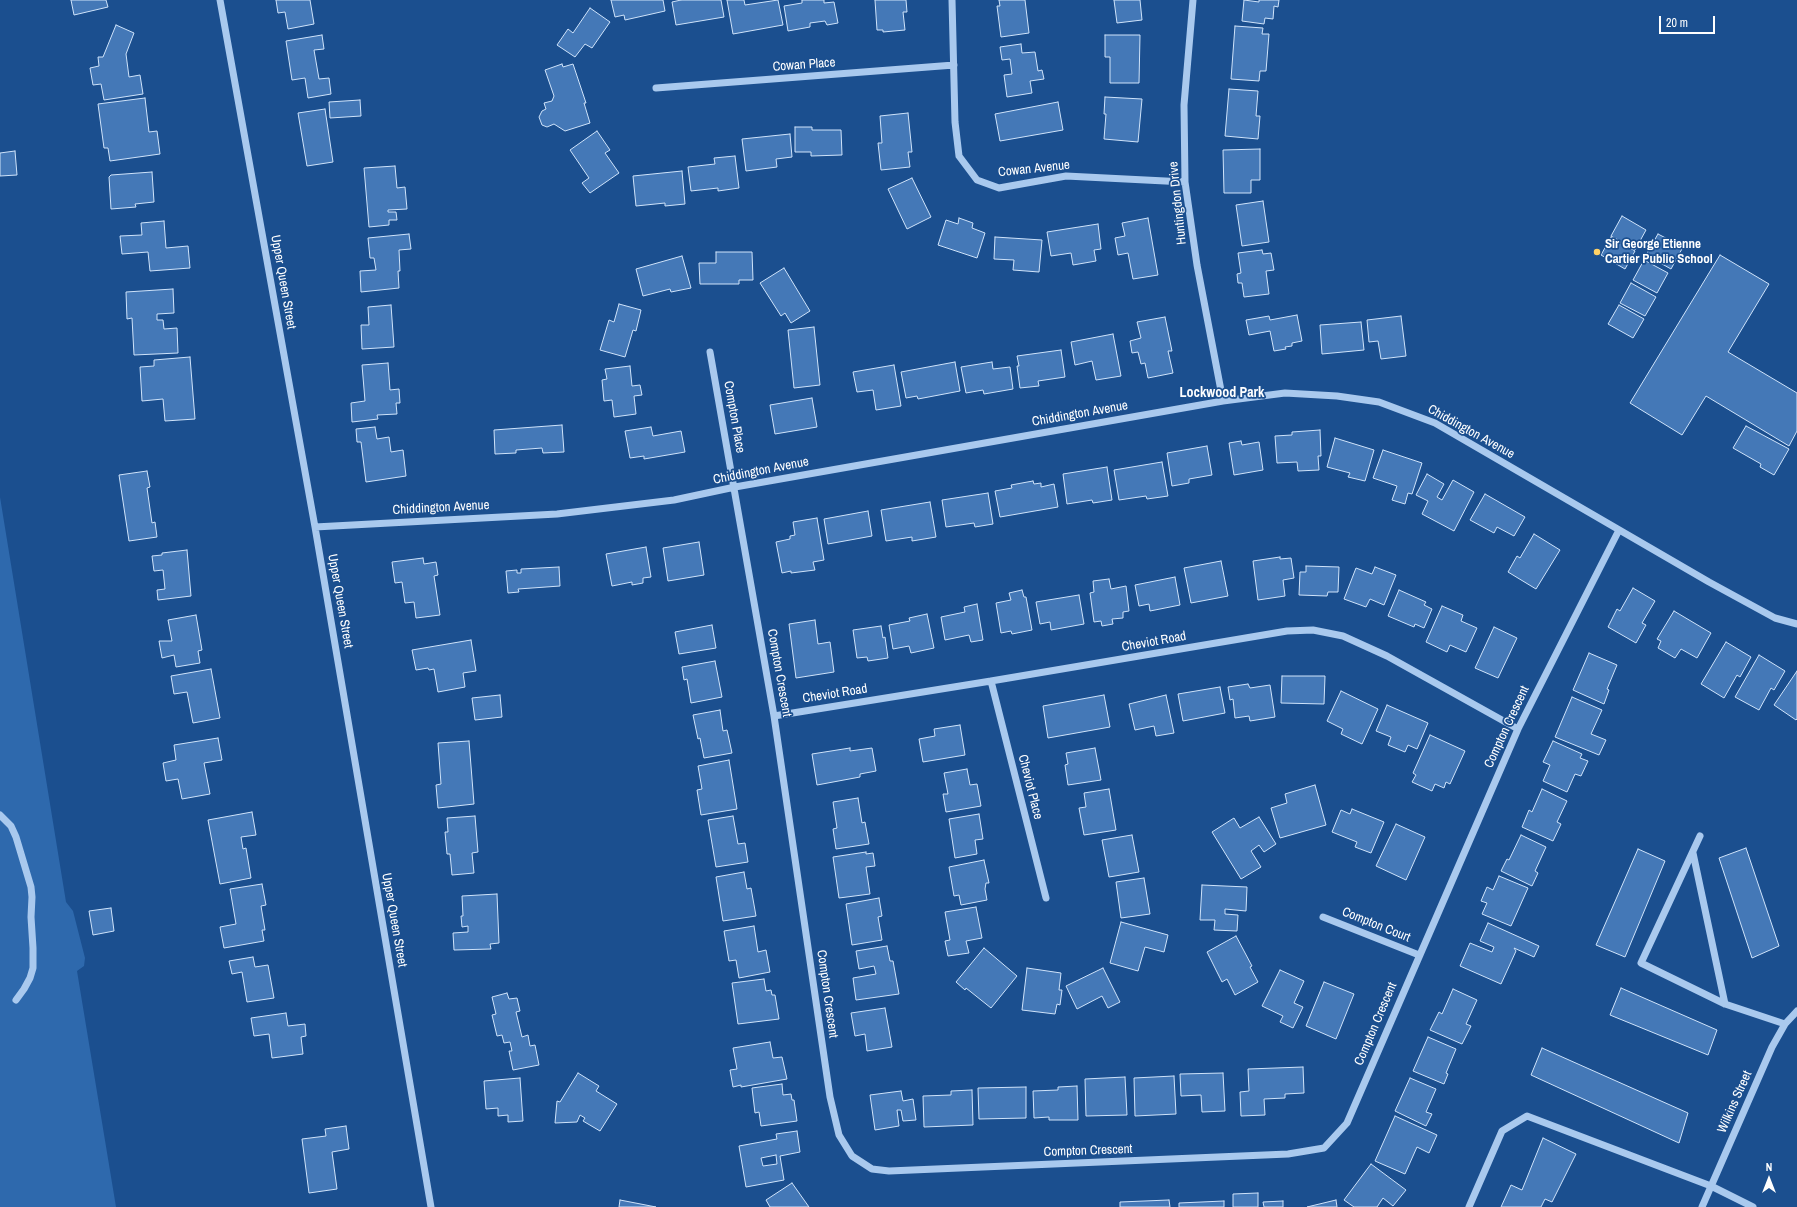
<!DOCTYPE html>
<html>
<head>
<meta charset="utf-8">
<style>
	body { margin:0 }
	#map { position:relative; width:1797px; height:1207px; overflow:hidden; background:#1b4f8f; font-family:"Archivo Narrow",sans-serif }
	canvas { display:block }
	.north { position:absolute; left:1749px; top:1159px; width:40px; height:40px; -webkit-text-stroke:3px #1b4f8f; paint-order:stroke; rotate:0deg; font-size:11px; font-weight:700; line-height:16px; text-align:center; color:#fff }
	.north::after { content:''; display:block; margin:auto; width:14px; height:18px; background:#fff; clip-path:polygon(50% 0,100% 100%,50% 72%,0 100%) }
	.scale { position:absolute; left:1659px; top:16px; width:56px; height:18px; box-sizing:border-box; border:2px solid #fff; border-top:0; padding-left:5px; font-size:12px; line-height:14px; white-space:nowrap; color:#fff; -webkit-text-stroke:3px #1b4f8f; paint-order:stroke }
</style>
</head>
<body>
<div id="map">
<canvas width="1797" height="1207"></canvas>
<div class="north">N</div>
<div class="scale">20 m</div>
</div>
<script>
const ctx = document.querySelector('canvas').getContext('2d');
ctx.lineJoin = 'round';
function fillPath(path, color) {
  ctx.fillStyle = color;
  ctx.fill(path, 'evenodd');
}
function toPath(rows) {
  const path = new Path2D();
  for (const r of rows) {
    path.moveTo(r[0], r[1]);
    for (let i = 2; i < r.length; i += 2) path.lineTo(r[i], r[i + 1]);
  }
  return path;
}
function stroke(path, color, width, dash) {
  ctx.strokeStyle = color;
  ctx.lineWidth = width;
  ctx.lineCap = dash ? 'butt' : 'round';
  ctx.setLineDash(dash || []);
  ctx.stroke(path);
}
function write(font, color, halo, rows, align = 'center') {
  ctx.font = font + ' "Archivo Narrow",sans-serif';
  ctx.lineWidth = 3.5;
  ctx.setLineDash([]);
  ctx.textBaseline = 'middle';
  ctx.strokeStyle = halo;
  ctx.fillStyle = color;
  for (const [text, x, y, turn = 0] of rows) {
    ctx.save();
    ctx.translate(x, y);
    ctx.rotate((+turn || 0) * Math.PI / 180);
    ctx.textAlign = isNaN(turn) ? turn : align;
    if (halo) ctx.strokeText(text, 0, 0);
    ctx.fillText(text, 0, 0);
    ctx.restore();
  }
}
const green = toPath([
	[0,497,66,902,73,911,85,958,84,966,77,971,116,1207,0,1207]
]);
const building = toPath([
	[71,0,106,0,108,7,74,15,71,0],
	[276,0,310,0,314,24,288,29,285,12,278,13,276,0],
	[611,0,663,0,665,11,625,20,624,15,615,17,611,0],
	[681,0,721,0,724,17,676,25,672,2,681,0],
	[727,0,744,0,745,5,778,0,783,25,733,34,727,0],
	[802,0,824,0,824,3,834,2,838,23,827,25,825,21,810,23,810,27,788,31,784,6,802,3,802,0],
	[875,0,906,0,907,12,903,12,905,30,883,32,883,30,877,30,875,0],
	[999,0,1025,0,1029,33,1001,37,997,6,1000,6,999,0],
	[1114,0,1140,0,1142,20,1117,23,1114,0],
	[1244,0,1259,2,1259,0,1279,0,1278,7,1274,6,1273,19,1265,18,1264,24,1242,21,1244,0],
	[590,8,610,22,592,48,585,44,575,57,557,45,568,29,573,33,590,8],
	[116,25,134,33,126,54,129,77,140,75,143,94,104,100,101,84,93,85,90,68,99,66,98,57,103,57,116,25],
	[1235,26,1263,28,1262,34,1269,34,1266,71,1260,71,1259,81,1231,79,1235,26],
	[322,35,324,49,314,50,319,79,329,78,331,94,308,98,305,78,292,80,286,41,322,35],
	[1105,35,1140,35,1139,83,1110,83,1110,57,1105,57,1105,35],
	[1021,44,1022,53,1035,52,1038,71,1042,70,1044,79,1030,81,1032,93,1007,97,1004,75,1012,74,1010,59,1002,60,1000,47,1021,44],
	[562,64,563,67,573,64,586,103,584,103,590,123,565,131,554,124,547,127,542,125,539,117,542,111,546,109,544,103,552,101,554,96,545,70,562,64],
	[1229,89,1258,91,1256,116,1260,116,1258,139,1225,136,1229,89],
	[1105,97,1142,99,1138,142,1104,139,1106,114,1104,114,1105,97],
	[145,98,149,132,157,131,160,154,110,161,108,148,104,148,98,104,145,98],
	[360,100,361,116,330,118,329,102,360,100],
	[1058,102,1063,130,1000,141,995,114,1058,102],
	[325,109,333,162,307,166,298,113,325,109],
	[908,113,912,152,908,152,910,167,881,170,878,143,882,143,880,116,908,113],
	[795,127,812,127,812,130,841,130,842,155,811,156,811,152,795,152,795,127],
	[597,131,610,150,605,153,619,173,590,193,582,183,589,178,570,150,597,131],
	[790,134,792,157,776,159,777,167,746,171,742,139,790,134],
	[1260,149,1260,180,1251,180,1251,193,1224,193,1223,150,1260,149],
	[15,151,17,175,0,176,0,153,15,151],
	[735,156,739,188,718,191,718,188,691,191,688,167,715,164,714,158,735,156],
	[395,166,397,188,405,187,407,209,388,210,388,212,396,212,397,220,389,220,389,225,369,227,364,168,395,166],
	[682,171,685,204,665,206,665,203,636,206,633,176,682,171],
	[152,172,154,202,135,204,136,207,111,209,109,177,111,175,152,172],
	[912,178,931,217,907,229,888,189,912,178],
	[1263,201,1269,242,1242,246,1236,205,1263,201],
	[1622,216,1646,230,1635,250,1611,236,1622,216],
	[959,218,973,223,972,228,985,233,977,258,938,245,946,220,958,224,959,218],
	[1148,218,1158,275,1133,279,1128,253,1118,255,1115,238,1125,236,1122,223,1148,218],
	[164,221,166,248,188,246,190,268,150,271,148,252,122,254,120,236,142,235,141,223,164,221],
	[1098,224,1101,249,1094,250,1096,261,1073,265,1071,253,1051,256,1047,232,1098,224],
	[409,234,411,249,399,250,400,271,398,271,399,288,361,292,360,271,376,270,374,258,370,258,368,238,409,234],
	[1658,234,1683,247,1671,269,1646,255,1658,234],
	[995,237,1042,240,1039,272,1013,270,1014,260,994,259,995,237],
	[1611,237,1635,251,1625,269,1601,255,1611,237],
	[1262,250,1263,254,1271,253,1274,270,1266,271,1269,294,1244,297,1242,283,1238,283,1237,274,1241,273,1238,253,1262,250],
	[716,252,752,252,753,280,739,280,739,284,700,284,699,263,716,263,716,252],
	[1720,255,1769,284,1728,352,1797,393,1797,431,1789,446,1706,396,1682,435,1630,403,1720,255],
	[682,256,691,288,671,292,670,289,643,296,636,269,682,256],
	[1644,260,1668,273,1657,293,1633,280,1644,260],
	[784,268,810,311,791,323,785,313,781,316,760,283,784,268],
	[1631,283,1656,297,1645,316,1620,303,1631,283],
	[173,289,174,313,157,314,157,320,163,320,164,329,177,328,178,353,134,355,132,318,127,319,126,292,173,289],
	[619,304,641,310,636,331,633,330,625,357,600,350,609,320,614,322,619,304],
	[391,305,394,347,362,349,361,325,369,325,368,307,391,305],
	[1619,305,1644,319,1633,338,1608,324,1619,305],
	[1297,315,1302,341,1292,343,1292,346,1285,347,1286,349,1274,351,1270,331,1249,335,1246,320,1269,316,1270,320,1297,315],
	[1401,316,1406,356,1381,359,1378,341,1369,342,1367,320,1401,316],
	[1165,317,1172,351,1168,351,1173,373,1148,378,1145,363,1141,364,1138,352,1132,353,1130,341,1141,338,1137,322,1165,317],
	[1361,322,1364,350,1322,354,1320,325,1361,322],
	[814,327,820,385,794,388,788,330,814,327],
	[1113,334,1121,376,1096,380,1092,361,1075,365,1071,342,1113,334],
	[1061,350,1065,377,1038,381,1039,386,1020,388,1017,366,1019,366,1017,356,1061,350],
	[190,357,195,419,165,421,163,399,142,401,140,367,154,366,154,360,190,357],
	[955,362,960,391,918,399,917,396,906,398,901,372,955,362],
	[992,362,993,369,1010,367,1013,389,984,394,983,390,966,393,961,367,992,362],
	[388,363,390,390,399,389,400,403,396,403,397,414,377,415,378,419,352,422,351,403,365,401,362,365,388,363],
	[894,365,901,406,876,410,873,390,857,392,853,372,894,365],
	[630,366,632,386,640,385,642,395,634,396,636,414,614,417,612,400,604,401,602,380,607,379,605,369,630,366],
	[812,398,817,427,775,434,770,405,812,398],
	[562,425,564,452,543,453,542,448,516,450,516,453,495,454,494,430,562,425],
	[1746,426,1789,449,1774,475,1760,467,1761,464,1733,448,1746,426],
	[375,427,377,439,389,437,391,452,403,450,406,476,366,482,361,442,357,442,356,429,375,427],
	[651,427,653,436,681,431,685,452,644,459,644,456,630,458,625,431,651,427],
	[1320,430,1321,456,1318,456,1319,470,1298,471,1297,462,1277,463,1275,436,1292,435,1292,432,1320,430],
	[1335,438,1374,450,1365,481,1348,477,1350,473,1327,467,1335,438],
	[1241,441,1242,445,1259,442,1263,470,1234,475,1229,443,1241,441],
	[1207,446,1212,475,1189,479,1189,483,1172,486,1167,453,1207,446],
	[1383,450,1422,463,1412,494,1408,493,1405,504,1392,500,1397,486,1373,478,1383,450],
	[1162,462,1168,496,1147,499,1146,496,1119,500,1114,470,1162,462],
	[1107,467,1112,500,1093,503,1092,500,1067,504,1063,474,1107,467],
	[147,471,150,487,147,488,152,523,155,522,157,537,129,541,119,475,147,471],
	[1427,474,1444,484,1437,497,1442,500,1453,480,1474,492,1454,531,1422,514,1428,501,1416,495,1427,474],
	[1033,481,1034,484,1041,483,1041,487,1054,484,1058,507,1000,517,995,491,1012,488,1011,485,1033,481],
	[988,493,993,524,975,527,974,523,946,527,942,500,988,493],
	[1485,494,1525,517,1514,536,1497,527,1494,533,1470,520,1485,494],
	[930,502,936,537,912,541,912,537,886,541,881,510,930,502],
	[868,511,872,536,828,544,824,519,868,511],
	[817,518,824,560,813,562,815,570,791,573,791,571,782,573,776,542,790,539,790,536,795,535,793,522,817,518],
	[1534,534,1560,550,1536,589,1508,572,1517,556,1520,558,1534,534],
	[699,542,704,575,668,581,663,548,699,542],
	[646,547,651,577,643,578,643,583,632,585,632,582,612,586,606,554,646,547],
	[187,550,191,596,158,600,157,590,165,589,163,570,154,571,152,556,162,555,162,553,187,550],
	[1280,557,1280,559,1291,558,1294,578,1283,580,1285,596,1258,600,1253,561,1280,557],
	[423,558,424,564,436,562,438,575,434,576,440,615,416,618,414,602,405,603,402,582,395,583,392,562,423,558],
	[1221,561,1228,596,1191,603,1184,568,1221,561],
	[1306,566,1339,567,1338,592,1328,592,1327,596,1299,595,1300,572,1306,572,1306,566],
	[559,567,560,586,518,589,519,592,508,593,506,571,517,570,517,573,521,573,521,569,559,567],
	[1375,567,1396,575,1384,605,1370,599,1366,607,1344,599,1356,568,1372,574,1375,567],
	[1175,577,1180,605,1150,611,1149,604,1139,606,1135,585,1175,577],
	[1109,579,1111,589,1126,586,1129,611,1123,612,1123,618,1112,619,1113,624,1102,626,1101,621,1094,622,1090,593,1094,592,1093,581,1109,579],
	[1633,588,1655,601,1642,623,1646,625,1636,643,1608,627,1617,609,1620,611,1633,588],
	[1022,590,1024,597,1026,597,1032,630,1012,634,1011,631,1001,633,996,603,1011,600,1009,593,1022,590],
	[1399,590,1426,602,1424,605,1432,609,1424,628,1415,624,1414,627,1388,616,1399,590],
	[1079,595,1084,624,1051,630,1050,622,1040,624,1036,602,1079,595],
	[977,604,983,640,971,642,969,635,945,640,941,617,965,612,964,607,977,604],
	[1442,606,1463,615,1461,621,1477,628,1466,652,1450,645,1447,652,1426,642,1442,606],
	[1674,611,1711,633,1697,658,1681,649,1675,658,1658,648,1661,641,1657,639,1674,611],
	[927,614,934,648,911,653,909,646,893,649,889,625,910,621,909,618,927,614],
	[196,615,202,650,198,651,200,663,176,667,174,655,162,658,159,641,172,641,168,620,196,615],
	[815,620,818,644,830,642,834,672,796,678,789,624,815,620],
	[712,625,716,648,679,654,675,632,712,625],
	[881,626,883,638,885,637,888,658,868,661,867,657,857,658,853,630,881,626],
	[1494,627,1517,638,1498,678,1475,668,1494,627],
	[471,640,476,671,463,673,465,687,438,692,434,669,429,670,428,668,416,670,412,650,471,640],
	[1726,642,1751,657,1740,677,1737,675,1724,698,1701,684,1726,642],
	[1589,653,1617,665,1607,689,1609,690,1604,704,1573,690,1589,653],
	[1759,655,1785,671,1774,690,1771,688,1759,710,1735,697,1759,655],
	[715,661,722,697,691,703,687,679,684,680,682,667,715,661],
	[211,669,220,718,193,723,187,692,174,694,171,676,211,669],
	[1797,671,1797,719,1796,720,1774,705,1797,671],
	[1282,676,1325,676,1324,704,1281,703,1282,676],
	[1248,684,1250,688,1270,685,1275,717,1250,721,1249,716,1235,718,1233,699,1230,700,1228,687,1248,684],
	[1220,687,1225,713,1183,721,1178,694,1220,687],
	[1341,691,1378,709,1362,744,1341,734,1343,729,1327,721,1341,691],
	[500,695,502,717,475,720,472,698,500,695],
	[1104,695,1110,727,1048,738,1043,706,1104,695],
	[1166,695,1174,733,1156,736,1154,726,1135,730,1129,704,1166,695],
	[1572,697,1602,710,1591,734,1606,740,1599,755,1555,737,1572,697],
	[1387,705,1428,723,1417,749,1408,745,1405,752,1388,745,1391,737,1376,731,1387,705],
	[720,710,723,731,727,730,732,753,704,758,700,738,698,739,693,715,720,710],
	[960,725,965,755,923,762,919,739,935,736,934,729,960,725],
	[1430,735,1465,751,1450,784,1446,782,1444,788,1435,784,1432,791,1412,782,1416,775,1413,773,1430,735],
	[218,738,222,760,204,763,210,794,182,799,178,779,166,781,163,763,176,760,174,745,218,738],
	[469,741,474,804,438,808,436,785,441,784,438,743,469,741],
	[1553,741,1582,754,1580,758,1588,761,1581,776,1575,774,1567,792,1543,781,1550,765,1543,762,1553,741],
	[850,748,850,751,872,748,876,771,860,774,860,777,817,785,812,754,850,748],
	[1095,748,1101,780,1068,785,1065,765,1068,764,1066,753,1095,748],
	[729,760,737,809,701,815,697,790,702,789,698,766,729,760],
	[967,769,970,785,977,784,981,806,946,812,943,794,948,794,944,773,967,769],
	[1315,785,1326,825,1280,838,1271,808,1287,803,1285,794,1315,785],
	[1109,789,1116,830,1084,835,1079,808,1086,807,1084,793,1109,789],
	[1542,789,1567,801,1557,822,1561,824,1553,841,1522,827,1529,810,1532,812,1542,789],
	[858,798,862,823,865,822,869,844,836,849,833,829,837,828,833,802,858,798],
	[1352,809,1384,822,1371,853,1355,847,1357,842,1332,832,1341,810,1350,814,1352,809],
	[252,812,256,835,241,837,243,849,246,848,251,878,220,884,208,820,252,812],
	[979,814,983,839,975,840,977,854,955,858,949,819,979,814],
	[475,816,478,852,472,853,474,873,452,875,450,854,447,854,445,832,448,832,447,818,475,816],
	[733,816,738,844,745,843,748,862,716,867,708,820,733,816],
	[1259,817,1276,844,1264,852,1259,845,1251,851,1261,867,1241,879,1212,832,1234,818,1240,828,1259,817],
	[1396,824,1425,837,1406,880,1376,866,1396,824],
	[1132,835,1139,872,1109,877,1102,840,1132,835],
	[1521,835,1546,847,1535,871,1538,873,1532,886,1501,871,1507,859,1509,860,1521,835],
	[1746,848,1779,946,1752,958,1719,858,1746,848],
	[1638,849,1665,861,1625,957,1596,945,1638,849],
	[866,852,866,854,873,853,875,866,866,867,870,894,839,898,833,857,866,852],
	[984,860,989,883,986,883,985,889,987,900,961,905,959,895,954,896,949,867,984,860],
	[744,872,747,889,751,888,756,916,723,921,716,877,744,872],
	[1499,876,1528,888,1511,926,1482,914,1487,903,1481,901,1487,887,1493,890,1499,876],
	[1144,878,1150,914,1121,918,1116,882,1144,878],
	[262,884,266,905,261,906,265,930,262,930,264,941,224,948,220,927,236,924,230,889,262,884],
	[1202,885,1247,887,1246,911,1225,909,1225,914,1238,915,1237,931,1214,930,1215,920,1200,920,1202,885],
	[497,894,499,943,490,944,491,949,454,950,453,933,468,932,468,926,462,927,461,916,463,916,462,896,497,894],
	[879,898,882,916,878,917,882,940,852,945,846,904,879,898],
	[976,907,982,938,966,941,969,953,948,956,945,941,950,940,945,912,976,907],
	[111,908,114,931,93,935,89,911,111,908],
	[1121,922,1168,935,1164,952,1145,947,1138,971,1110,963,1121,922],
	[1488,923,1539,946,1534,957,1514,948,1516,951,1501,984,1460,966,1470,943,1492,952,1494,947,1480,941,1488,923],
	[754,926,758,952,766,950,770,972,739,978,736,960,729,961,724,931,754,926],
	[1236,936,1252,966,1250,967,1258,982,1235,995,1227,979,1222,982,1207,952,1236,936],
	[887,946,890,961,893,961,899,994,856,1000,853,978,876,974,874,966,859,969,856,951,887,946],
	[984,948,1017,976,991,1008,966,988,965,990,956,982,984,948],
	[253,957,255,967,268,965,274,998,247,1002,242,972,232,974,229,961,253,957],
	[1027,968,1061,973,1059,990,1062,990,1060,1005,1057,1004,1055,1014,1022,1010,1027,968],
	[1103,968,1120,1002,1108,1008,1102,996,1077,1009,1066,986,1103,968],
	[1280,970,1304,981,1294,1003,1303,1007,1293,1028,1280,1022,1283,1016,1262,1006,1280,970],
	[764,979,766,991,771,990,772,995,775,995,779,1019,738,1024,732,983,764,979],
	[1324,982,1354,994,1336,1039,1306,1026,1324,982],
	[1621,988,1717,1030,1708,1055,1610,1015,1621,988],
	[1453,989,1477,1000,1466,1024,1471,1026,1462,1044,1430,1030,1439,1012,1442,1014,1453,989],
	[507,993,509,999,517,998,520,1011,516,1012,522,1037,528,1035,530,1046,535,1045,539,1065,513,1070,509,1051,512,1051,510,1042,504,1043,502,1035,497,1036,492,1015,496,1014,492,997,507,993],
	[885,1008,892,1047,867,1051,865,1034,855,1036,851,1013,885,1008],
	[286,1013,288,1026,305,1024,306,1036,301,1037,303,1054,272,1058,269,1034,254,1036,251,1018,286,1013],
	[1428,1037,1456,1049,1446,1073,1448,1074,1444,1084,1413,1071,1428,1037],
	[770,1042,773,1058,782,1057,787,1079,741,1087,741,1085,733,1087,730,1070,737,1069,733,1048,770,1042],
	[1542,1048,1688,1113,1679,1143,1531,1075,1542,1048],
	[1303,1067,1304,1093,1285,1094,1285,1098,1264,1099,1265,1115,1241,1116,1240,1092,1249,1091,1248,1069,1303,1067],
	[578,1073,599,1086,596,1091,617,1104,600,1131,583,1121,585,1118,580,1115,577,1122,555,1123,557,1101,560,1102,578,1073],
	[1223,1073,1225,1111,1202,1112,1201,1095,1181,1096,1180,1074,1223,1073],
	[1174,1076,1176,1114,1135,1116,1134,1078,1174,1076],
	[1125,1077,1127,1115,1086,1116,1085,1079,1125,1077],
	[520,1078,523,1121,508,1122,508,1115,498,1116,498,1108,486,1109,484,1081,520,1078],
	[1410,1078,1436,1089,1426,1112,1432,1114,1426,1126,1395,1111,1410,1078],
	[782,1084,783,1095,791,1094,792,1100,794,1100,797,1121,761,1126,759,1112,755,1113,752,1088,782,1084],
	[1077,1086,1078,1120,1049,1120,1049,1117,1034,1118,1033,1091,1058,1090,1058,1087,1077,1086],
	[1026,1087,1026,1118,979,1119,978,1088,1026,1087],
	[972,1090,973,1125,924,1127,923,1096,951,1095,951,1091,972,1090],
	[901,1091,903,1101,913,1099,916,1120,903,1121,901,1110,897,1110,899,1126,875,1130,870,1095,901,1091],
	[1395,1116,1437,1135,1429,1153,1417,1147,1405,1174,1375,1161,1395,1116],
	[346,1126,349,1149,332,1152,337,1189,309,1193,302,1139,326,1136,325,1129,346,1126],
	[797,1131,800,1152,780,1156,784,1180,746,1187,739,1146,777,1139,776,1134,797,1131],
	[776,1155,777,1164,763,1166,761,1158,776,1155],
	[1543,1138,1576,1154,1552,1202,1545,1199,1541,1207,1501,1207,1511,1185,1522,1190,1543,1138],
	[1371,1164,1406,1190,1393,1206,1383,1198,1377,1207,1354,1207,1344,1200,1371,1164],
	[792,1183,809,1207,770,1207,766,1200,792,1183],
	[1258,1193,1258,1207,1233,1207,1233,1194,1258,1193],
	[620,1200,656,1207,619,1207,620,1200],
	[1169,1200,1170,1207,1120,1207,1120,1202,1169,1200],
	[1336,1200,1337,1207,1307,1207,1336,1200],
	[1224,1201,1224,1207,1179,1207,1179,1203,1224,1201],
	[1283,1201,1283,1207,1264,1207,1263,1202,1283,1201]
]);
const minor = toPath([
	[220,0,315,527,431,1207],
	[952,0,955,122,959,156,977,180,999,188,1066,176,1185,182],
	[1193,0,1184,105,1185,182,1197,265,1223,401],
	[656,88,954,65],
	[710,352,774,716,830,1097,839,1135,852,1156,872,1169,889,1171,1288,1154,1324,1148,1347,1123,1518,729,1619,530],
	[315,527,557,514,674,500,735,487,1223,401,1285,393,1337,396,1379,402,1435,423,1709,582,1775,618,1797,624],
	[991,681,1046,898],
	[774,716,991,681,1287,631,1313,630,1343,636,1387,656,1518,729],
	[0,815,11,826,16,837,31,887,32,897,31,917,33,948,33,968,30,978,24,989,16,1000],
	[1700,836,1641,963,1725,1004,1785,1024],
	[1693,853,1725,1004],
	[1323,917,1419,955],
	[1469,1207,1502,1131,1527,1116,1711,1186,1753,1207],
	[1702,1207,1772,1047,1785,1024,1797,1011]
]);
const markers = [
	[1597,252,4,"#ffd166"]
];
const streetNames = [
	["Cowan Place",804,65,-4],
	["Cowan Avenue",1034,169,-6],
	["Huntingdon Drive",1178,203,-96],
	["Upper Queen Street",283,282,80],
	["Chiddington Avenue",1080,414,-10],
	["Compton Place",734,417,80],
	["Chiddington Avenue",1471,432,29],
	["Chiddington Avenue",761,471,-11],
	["Chiddington Avenue",441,508,-3],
	["Upper Queen Street",340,601,80],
	["Cheviot Road",1154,642,-10],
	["Compton Crescent",779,673,80],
	["Cheviot Road",835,694,-9],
	["Compton Crescent",1507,727,-65],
	["Cheviot Place",1030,787,76],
	["Upper Queen Street",394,920,80],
	["Compton Court",1376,925,22],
	["Compton Crescent",827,994,82],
	["Compton Crescent",1376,1024,-67],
	["Wilkins Street",1735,1102,-66],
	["Compton Crescent",1088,1151,-2]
];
const poiNames = [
	["Sir George Etienne",1605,245],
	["Cartier Public School",1605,260]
];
const neighbourhoodNames = [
	["Lockwood Park",1222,393]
];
fillPath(green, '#2e69ad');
fillPath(building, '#4478b7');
stroke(building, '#cfe3fa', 1);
stroke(minor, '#a9c9ee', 7);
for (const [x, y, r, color] of markers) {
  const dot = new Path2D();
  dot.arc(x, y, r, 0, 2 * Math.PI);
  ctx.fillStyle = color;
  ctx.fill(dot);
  stroke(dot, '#1b4f8f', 1.5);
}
write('13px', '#fff', '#1b4f8f', streetNames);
write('bold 13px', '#fff', '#1b4f8f', poiNames, 'left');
write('bold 14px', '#fff', '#1b4f8f', neighbourhoodNames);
</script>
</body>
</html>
